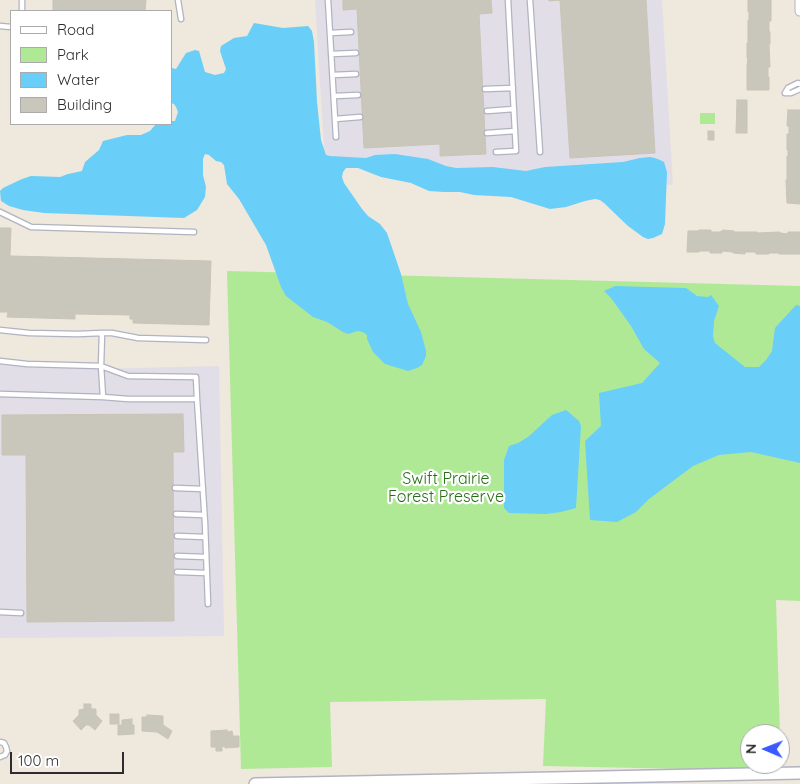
<!DOCTYPE html>
<html>
<head>
<meta charset="utf-8">
<style>
	body { margin:0 }
	#map { position:relative; width:800px; height:784px; overflow:hidden; background:#eee8dd; font-family:Quicksand,sans-serif }
	canvas { display:block }
	.legend { position:absolute; left:10px; top:10px; width:162px; height:115px; box-sizing:border-box; background:#fff; border:1px solid #ababab; margin:0; padding:6px 9px; list-style:none; font-size:15px; color:#2c2c2c }
	.legend li { display:flex; align-items:center; gap:10px; height:25px }
	.legend b { width:25px; border:1px solid #ababab }
	.north { position:absolute; left:740px; top:724px; width:50px; height:50px; box-sizing:border-box; background:#fff; border:1px solid #ababab; border-radius:50%; rotate:271deg; font-size:14px; font-weight:700; line-height:20px; text-align:center; color:#2c2c2c }
	.north::after { content:''; display:block; margin:auto; width:18px; height:22px; background:#3a59ff; clip-path:polygon(50% 0,100% 100%,50% 72%,0 100%) }
	.scale { position:absolute; left:10px; top:752px; width:114px; height:22px; box-sizing:border-box; border:2px solid #2c2c2c; border-top:0; padding-left:6px; font-size:15px; line-height:18px; white-space:nowrap; color:#2c2c2c; -webkit-text-stroke:4px #fff; paint-order:stroke }
</style>
</head>
<body>
<div id="map">
<canvas width="800" height="784"></canvas>
<ul class="legend">
<li><b style="height:6px;background:#fff"></b>Road</li>
<li><b style="height:14px;background:#b0e996"></b>Park</li>
<li><b style="height:14px;background:#69cef8"></b>Water</li>
<li><b style="height:14px;background:#c9c6bc"></b>Building</li>
</ul>
<div class="north">N</div>
<div class="scale">100 m</div>
</div>
<script>
const ctx = document.querySelector('canvas').getContext('2d');
ctx.lineJoin = 'round';
function fillPath(path, color) {
  ctx.fillStyle = color;
  ctx.fill(path, 'evenodd');
}
function toPath(rows) {
  const path = new Path2D();
  for (const r of rows) {
    path.moveTo(r[0], r[1]);
    for (let i = 2; i < r.length; i += 2) path.lineTo(r[i], r[i + 1]);
  }
  return path;
}
function stroke(path, color, width, dash) {
  ctx.strokeStyle = color;
  ctx.lineWidth = width;
  ctx.lineCap = dash ? 'butt' : 'round';
  ctx.setLineDash(dash || []);
  ctx.stroke(path);
}
function write(font, color, halo, rows, align = 'center') {
  ctx.font = font + ' Quicksand,sans-serif';
  ctx.lineWidth = 4.5;
  ctx.setLineDash([]);
  ctx.textBaseline = 'middle';
  ctx.strokeStyle = halo;
  ctx.fillStyle = color;
  for (const [text, x, y, turn = 0] of rows) {
    ctx.save();
    ctx.translate(x, y);
    ctx.rotate((+turn || 0) * Math.PI / 180);
    ctx.textAlign = isNaN(turn) ? turn : align;
    if (halo) ctx.strokeText(text, 0, 0);
    ctx.fillText(text, 0, 0);
    ctx.restore();
  }
}
const industrial = toPath([
	[315,0,662,0,673,185,325,163],
	[0,364,95,369,219,366,224,636,0,638]
]);
const green = toPath([
	[700,113,715,113,715,124,700,124],
	[227,271,800,286,800,601,776,600,780,734,750,734,750,764,780,764,780,740,781,771,543,766,546,699,330,702,332,767,241,769]
]);
const water = toPath([
	[254,23,283,28,308,26,312,31,314,42,317,102,321,140,326,155,330,156,366,158,375,155,395,154,428,159,446,166,456,168,493,167,526,171,545,167,623,162,640,158,650,157,655,158,660,160,664,162,667,172,665,224,662,234,653,238,648,239,643,237,628,226,604,203,600,200,595,199,585,201,566,207,550,209,511,197,474,195,460,192,444,192,429,191,411,183,381,177,358,168,346,168,343,172,342,177,344,183,362,209,368,216,380,224,387,233,401,274,408,304,421,332,426,351,426,356,422,365,417,368,408,371,385,364,373,352,367,339,367,335,363,332,358,331,348,334,343,332,327,322,313,317,286,296,281,287,266,245,239,199,227,184,224,165,221,162,216,161,209,155,205,154,203,159,203,175,206,187,205,197,197,210,184,218,44,213,23,210,9,206,1,201,0,191,3,188,22,179,31,176,60,177,68,174,82,171,85,162,99,150,103,141,127,135,141,135,150,131,156,124,171,124,171,121,175,121,178,112,176,107,174,104,171,103,171,65,172,68,176,69,186,53,195,50,199,51,205,72,215,75,224,73,226,69,220,51,221,46,234,38,247,36],
	[615,286,686,288,697,296,708,297,711,295,719,306,714,321,713,336,715,343,745,367,759,367,766,360,772,351,775,328,796,305,800,306,800,463,751,452,719,455,693,466,649,499,636,512,617,522,590,520,585,441,601,426,599,393,642,383,660,363,644,349,631,326,611,298,604,291],
	[566,410,579,421,581,426,576,508,561,512,546,514,509,513,504,508,504,460,509,446,518,443,528,437,552,415]
]);
const building = toPath([
	[53,0,146,0,145,11,53,11,53,0],
	[343,0,491,0,492,13,479,14,486,154,440,156,440,144,364,148,357,9,343,10,343,0],
	[549,0,646,0,655,153,570,158,560,0,549,1,549,0],
	[748,0,771,0,771,21,769,21,769,31,770,32,770,44,769,44,770,67,768,67,768,77,769,77,769,90,747,90,747,66,748,58,747,58,747,43,748,43,748,20,749,20,749,12,748,12,748,0],
	[737,100,747,100,747,133,736,133,737,100],
	[788,110,800,110,800,204,787,203,786,180,787,180,787,156,788,156,788,150,787,150,787,134,789,134,789,126,787,126,788,110],
	[708,131,714,131,714,140,708,140,708,131],
	[0,228,11,228,10,256,211,261,209,325,133,323,133,319,130,319,130,315,75,314,75,319,7,317,8,312,0,312,0,228],
	[700,230,711,230,711,232,720,232,723,230,734,231,734,232,757,232,757,233,780,232,780,233,788,234,788,232,800,232,800,254,779,254,779,253,769,253,769,254,756,254,756,252,745,252,745,254,733,253,733,252,722,251,722,253,710,253,710,251,699,251,699,252,687,252,688,231,697,231,700,230],
	[183,414,184,452,173,452,174,621,27,622,26,455,2,455,2,415,183,414],
	[84,704,91,704,91,709,96,709,96,715,102,721,95,730,89,725,86,725,81,730,73,721,79,715,79,710,84,709,84,704],
	[110,714,119,714,119,724,110,724,110,714],
	[147,715,163,716,163,725,172,731,168,739,157,732,142,731,142,717,147,717,147,715],
	[132,719,132,725,134,725,134,734,118,735,118,725,122,725,122,720,132,719],
	[227,730,227,732,232,731,233,736,239,736,239,747,225,748,225,746,222,747,222,751,216,751,216,747,211,747,211,731,227,730]
]);
const service = toPath([
	[178,0,181,19],
	[328,0,336,137],
	[530,0,540,152],
	[22,11,22,0],
	[0,26,11,27],
	[330,33,351,32],
	[331,54,356,53],
	[333,75,356,74],
	[485,89,513,88],
	[785,93,788,88,798,83,800,84],
	[785,93,791,93,800,89],
	[334,96,358,95],
	[487,111,514,109],
	[335,119,360,117],
	[487,133,515,131],
	[496,152,516,151,508,0],
	[0,212,31,227,194,232],
	[0,330,29,333,78,334,102,333,112,333,138,338,206,340],
	[0,361,27,364,101,366,128,376,196,377,197,399,128,399,103,397],
	[0,394,103,397,101,366,102,333],
	[197,399,205,523,208,604],
	[175,488,203,489],
	[176,514,204,515],
	[177,536,205,537],
	[177,556,206,557],
	[177,572,207,573],
	[0,612,21,613],
	[0,742,4,743,6,747,7,751,5,755,0,757]
]);
const minor = toPath([
	[800,0,800,11]
]);
const tertiary = toPath([
	[255,784,800,773]
]);
const parkNames = [
	["Swift Prairie",446,479],
	["Forest Preserve",446,497]
];
fillPath(industrial, '#e1dee7');
fillPath(green, '#b0e996');
fillPath(water, '#69cef8');
fillPath(building, '#c9c6bc');
stroke(building, '#cac4b6', 1);
stroke(service, '#b1b3c0', 7);
stroke(minor, '#b1b3c0', 11);
stroke(tertiary, '#b1b3c0', 14);
stroke(service, '#fff', 4.5);
stroke(minor, '#fff', 9);
stroke(tertiary, '#fff', 11);
write('16px', '#257015', '#fff', parkNames);
</script>
</body>
</html>
